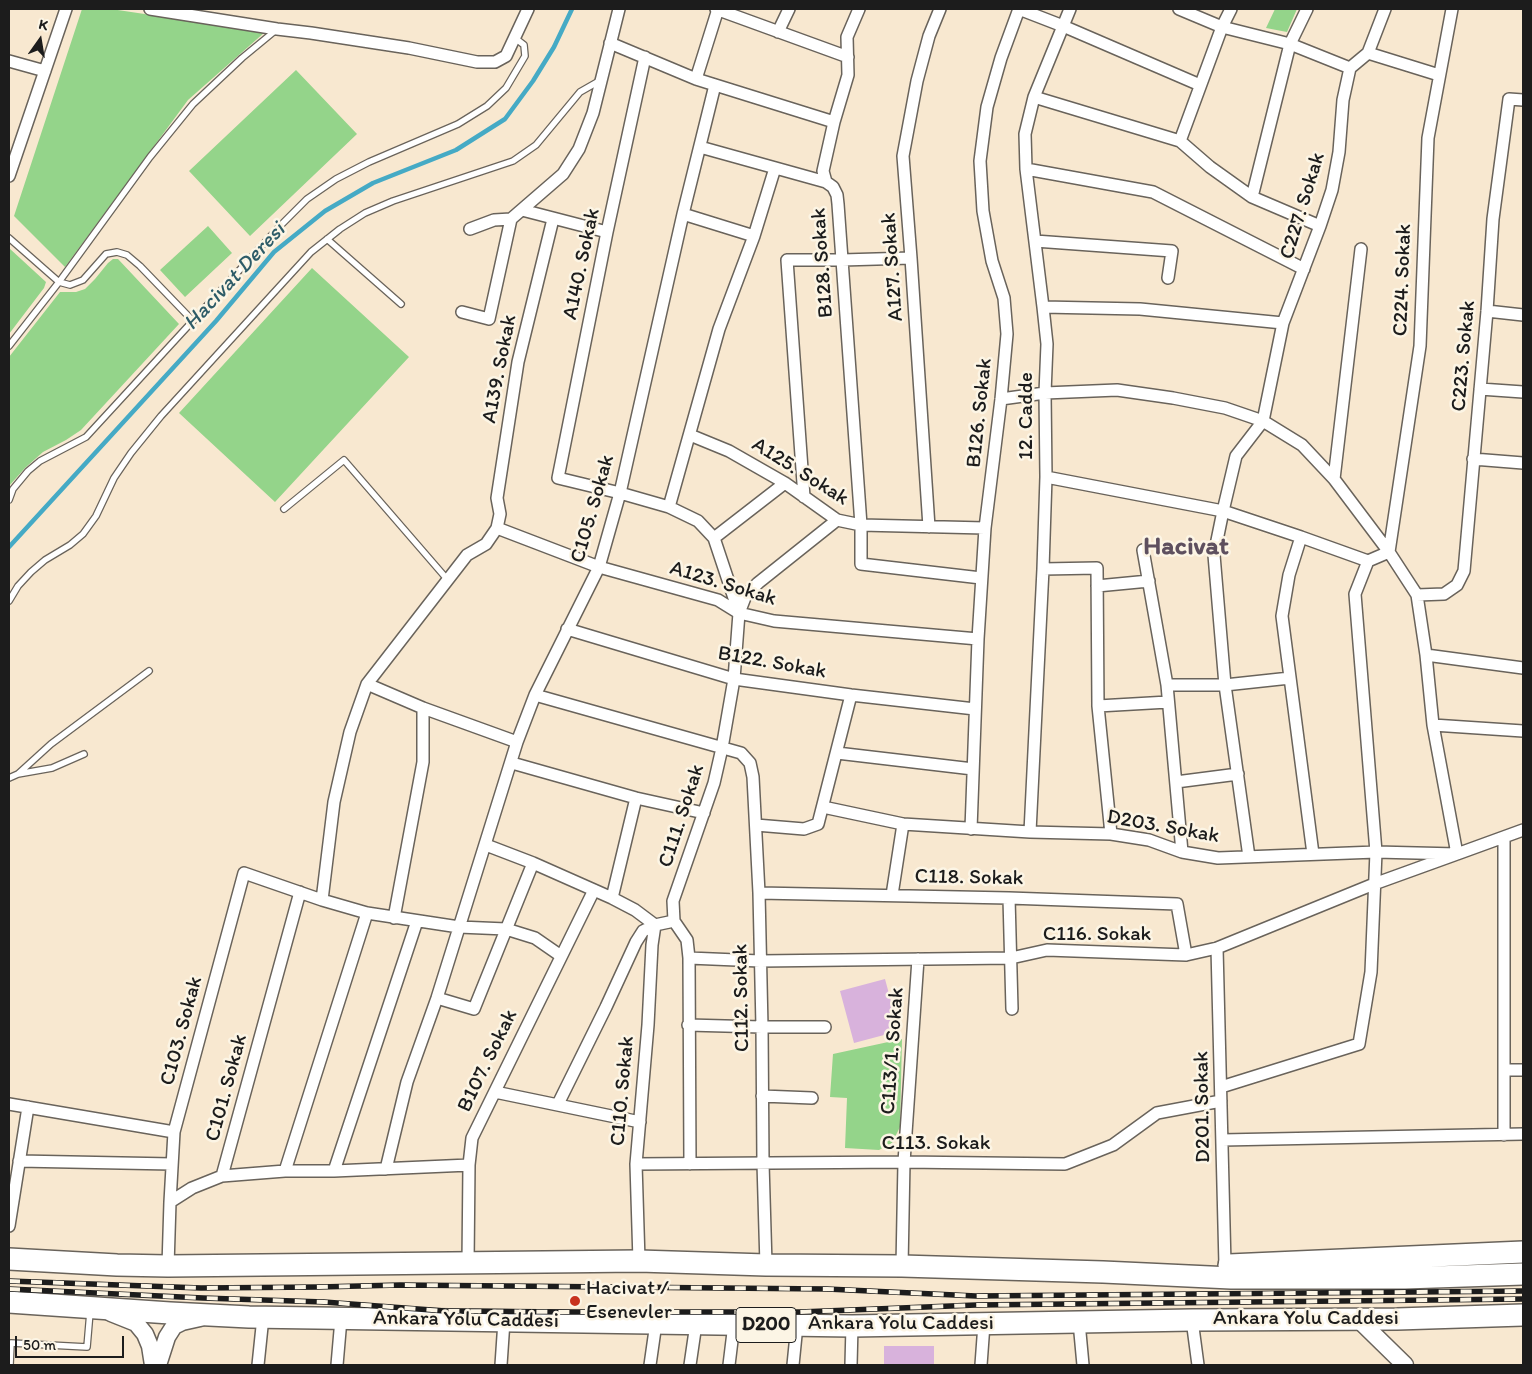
<!DOCTYPE html>
<html>
<head>
<meta charset="utf-8">
<style>
	body { margin:0 }
	#map { position:relative; width:1532px; height:1374px; overflow:hidden; background:#f8e8d0; font-family:Itim,sans-serif }
	canvas { display:block }
	.frame { position:absolute; inset:0; border:10px solid #1c1c1c; pointer-events:none }
	.north { position:absolute; left:15px; top:15px; width:50px; height:50px; -webkit-text-stroke:4px #fcf5e5; paint-order:stroke; rotate:13deg; font-size:14px; font-weight:700; line-height:20px; text-align:center; color:#1c1c1c }
	.north::after { content:''; display:block; margin:auto; width:18px; height:22px; background:#1c1c1c; clip-path:polygon(50% 0,100% 100%,50% 72%,0 100%) }
	.scale { position:absolute; left:15px; top:1336px; width:109px; height:22px; box-sizing:border-box; border:2px solid #1c1c1c; border-top:0; padding-left:6px; font-size:15px; line-height:18px; white-space:nowrap; color:#1c1c1c; -webkit-text-stroke:4px #fcf5e5; paint-order:stroke }
</style>
</head>
<body>
<div id="map">
<canvas width="1532" height="1374"></canvas>
<div class="frame"></div>
<div class="north">K</div>
<div class="scale">50 m</div>
</div>
<script>
const ctx = document.querySelector('canvas').getContext('2d');
ctx.lineJoin = 'round';
function fillPath(path, color) {
  ctx.fillStyle = color;
  ctx.fill(path, 'evenodd');
}
function toPath(rows) {
  const path = new Path2D();
  for (const r of rows) {
    path.moveTo(r[0], r[1]);
    for (let i = 2; i < r.length; i += 2) path.lineTo(r[i], r[i + 1]);
  }
  return path;
}
function stroke(path, color, width, dash) {
  ctx.strokeStyle = color;
  ctx.lineWidth = width;
  ctx.lineCap = dash ? 'butt' : 'round';
  ctx.setLineDash(dash || []);
  ctx.stroke(path);
}
function write(font, color, halo, rows, align = 'center') {
  ctx.font = font + ' Itim,sans-serif';
  ctx.lineWidth = 5;
  ctx.setLineDash([]);
  ctx.textBaseline = 'middle';
  ctx.strokeStyle = halo;
  ctx.fillStyle = color;
  for (const [text, x, y, turn = 0] of rows) {
    ctx.save();
    ctx.translate(x, y);
    ctx.rotate((+turn || 0) * Math.PI / 180);
    ctx.textAlign = isNaN(turn) ? turn : align;
    if (halo) ctx.strokeText(text, 0, 0);
    ctx.fillText(text, 0, 0);
    ctx.restore();
  }
}
const green = toPath([
	[82,9,111,9,265,32,188,100,65,267,14,216],
	[1275,9,1297,9,1287,32,1266,28],
	[296,70,357,134,250,236,189,171],
	[208,226,232,253,185,297,160,270],
	[9,248,46,282,44,288,9,334],
	[113,259,118,259,179,324,81,430,66,440,43,452,25,468,9,486,9,357,60,292,76,292,85,289,95,279,108,263],
	[312,268,409,357,275,502,179,413],
	[902,1039,900,1127,892,1143,879,1150,845,1148,847,1098,830,1097,833,1054]
]);
const stream = toPath([
	[9,547,216,321,274,252,325,211,373,183,456,150,505,119,533,81,554,47,572,9]
]);
const building = toPath([
	[885,979,899,1031,854,1043,840,991],
	[884,1346,934,1346,934,1365,884,1365]
]);
const lane = toPath([
	[9,238,59,282,70,285,83,280,106,254,117,252,127,255,140,266,193,321],
	[327,239,401,304],
	[9,346,59,282,150,157,193,104,242,58,276,30],
	[9,500,13,489,28,471,40,461,86,437,281,225,307,199,336,179,369,162,458,124,487,106,506,88,525,56,524,45,515,38],
	[284,509,344,460,447,579],
	[9,601,18,586,31,572,45,560,70,545,83,534,96,516,114,478,131,453,161,416,311,252,340,229,365,213,393,201,513,161,536,145,580,92,601,80],
	[18,774,51,744,149,671],
	[9,778,18,774,52,768,84,754],
	[10,1365,11,1343,87,1347,90,1312]
]);
const street = toPath([
	[150,9,277,29,311,33,409,48,477,62,495,62,506,56,528,9],
	[716,9,848,57],
	[859,9,847,37,848,75,834,122,823,171,826,182,833,187,837,195,838,204,861,525,861,564,981,578],
	[1019,9,1063,26,1200,85],
	[1179,9,1222,27,1290,44,1350,68],
	[778,32,789,9],
	[610,43,696,79,834,122],
	[1368,53,1439,75],
	[645,57,607,232,558,478,620,493,669,507,698,521,714,538,739,613],
	[9,61,45,71],
	[696,79,718,9],
	[1034,97,1180,141,1210,167,1252,197,1320,226],
	[1180,141,1222,27,1231,9],
	[700,147,826,182],
	[1026,169,1153,192,1304,269],
	[9,176,66,9],
	[1252,197,1290,44,1307,9],
	[522,210,607,232],
	[683,214,754,236],
	[470,229,494,220,511,219,563,174,579,149,593,113,619,9],
	[1035,241,1172,251,1168,278],
	[1043,307,1140,309,1283,323],
	[1487,311,1523,315],
	[462,312,489,319,511,219],
	[1480,389,1523,392],
	[690,435,729,451,785,483,837,520,861,525,985,528],
	[1473,459,1523,463],
	[1046,477,1223,511,1301,537,1368,561,1389,552,1420,346,1428,138,1452,9],
	[1334,479,1361,249],
	[804,497,787,260,842,260,911,258],
	[669,507,719,329,754,236,775,168],
	[929,527,911,258,903,156,917,81,929,36,940,9],
	[497,528,599,567,718,600,739,613,774,621,978,639],
	[1301,537,1289,575,1282,616,1313,854],
	[714,538,785,483],
	[1143,550,1167,685,1182,852],
	[1043,569,1097,568,1098,706,1111,834],
	[1097,586,1149,581],
	[1417,595,1444,594,1457,585,1464,571,1487,311,1493,219,1509,99,1523,100],
	[567,629,734,679,851,695,975,709],
	[1426,655,1523,668],
	[367,684,423,708,517,742],
	[1167,685,1225,685,1290,678],
	[535,695,741,753,750,763,753,777,759,893,762,1027,763,1163,766,1265],
	[1098,706,1168,702],
	[1433,725,1523,731],
	[837,753,973,769],
	[512,763,636,798,704,813],
	[1176,782,1238,774],
	[823,807,903,824,1030,832,1111,834,1149,840,1182,852,1218,858,1376,852,1457,854,1523,830],
	[756,825,804,829,818,824,851,695],
	[971,829,978,639,985,528,1001,399,1007,334,1004,298,992,261,983,211,980,161,987,107,1001,58,1019,9],
	[1030,832,1043,569,1046,477,1045,393,1047,344,1043,307,1026,169,1025,134,1034,97,1070,9],
	[1504,837,1504,1135],
	[486,845,533,863,612,898,635,910,655,925,652,945,648,1025,636,1164,639,1261],
	[1249,857,1225,685,1214,555,1223,511,1236,456,1263,421,1283,323,1320,226,1332,190,1339,152,1343,100,1350,68,1368,53,1385,9],
	[759,893,1009,898,1177,904,1186,955],
	[892,895,903,824],
	[612,898,636,798],
	[1009,898,1012,1009],
	[322,900,334,802,350,732,367,684,467,555,486,544,497,528,500,514,497,498,518,362,553,219],
	[394,918,423,762,423,708],
	[1217,948,1225,1265],
	[689,958,760,961,1011,958,1047,950,1186,955,1217,948,1374,884,1457,854,1433,725,1426,655,1417,595,1389,552,1334,479,1302,445,1263,421,1225,408,1173,398,1117,390,1045,393,1001,399],
	[437,998,474,1009,533,863],
	[688,1025,762,1027,825,1027],
	[1504,1070,1523,1070],
	[1221,1087,1359,1044,1371,972,1376,852,1355,594,1368,561],
	[495,1092,640,1122],
	[762,1096,812,1098],
	[9,1104,174,1132],
	[558,1104,606,1007,636,942,643,931,655,925,674,921],
	[1222,1140,1523,1134],
	[19,1161,172,1164],
	[636,1164,904,1162,1065,1164,1113,1145,1157,1113,1221,1101],
	[690,1164,689,958,687,940,674,921,673,901,714,783,722,748,734,679,739,613,746,595,758,583,837,520],
	[386,1169,407,1082,437,998,517,742,535,695,599,567,620,493,683,214,715,85],
	[285,1171,367,913],
	[334,1171,417,921],
	[222,1176,285,1171,334,1171,469,1165],
	[170,1202,174,1132,244,873,322,900,367,913,459,927,506,929,535,938,561,956],
	[9,1226,28,1107],
	[468,1263,469,1165,472,1138,594,890],
	[168,1266,170,1202,192,1188,222,1176,300,892],
	[902,1266,904,1162,918,959],
	[1192,1320,1198,1365],
	[1079,1322,1083,1365],
	[258,1365,263,1317],
	[337,1365,341,1319],
	[501,1365,504,1321],
	[650,1365,656,1323],
	[690,1365,696,1324],
	[729,1365,734,1324],
	[793,1365,797,1325],
	[851,1365,852,1326],
	[981,1365,984,1324]
]);
const secondary = toPath([
	[111,1313,136,1323,145,1334,150,1346,153,1365],
	[1357,1318,1405,1365],
	[158,1365,167,1337,174,1326,182,1322,200,1318]
]);
const highway = toPath([
	[9,1259,117,1265,168,1266,639,1261,766,1265,902,1266,1103,1272,1231,1278,1405,1278,1523,1274],
	[1229,1265,1523,1252],
	[9,1302,170,1313,249,1317,852,1326,1192,1320,1397,1319,1523,1315]
]);
const rail = toPath([
	[9,1281,201,1288,319,1287,400,1285,827,1289,976,1296,1523,1291],
	[9,1289,203,1298,324,1302,445,1311,571,1312,800,1312,976,1305,1523,1299]
]);
const markers = [
	[575,1301,6,"#c8321e"]
];
const shields = [
	[766,1325,60]
];
const shieldNames = [
	["D200",766,1325]
];
const streetNames = [
	["C227. Sokak",1303,206,-73],
	["B128. Sokak",823,263,-94],
	["A140. Sokak",582,264,-78],
	["A127. Sokak",893,267,-94],
	["C224. Sokak",1403,280,-88],
	["C223. Sokak",1464,356,-85],
	["A139. Sokak",500,369,-79],
	["B126. Sokak",980,413,-84],
	["12. Cadde",1027,416,-90],
	["A125. Sokak",800,472,32],
	["C105. Sokak",593,509,-74],
	["A123. Sokak",723,584,17],
	["B122. Sokak",772,663,10],
	["C111. Sokak",682,816,-72],
	["D203. Sokak",1163,827,10],
	["C118. Sokak",969,878,1],
	["C116. Sokak",1097,935],
	["C112. Sokak",742,998,-91],
	["C103. Sokak",182,1031,-75],
	["C113/1. Sokak",893,1051,-86],
	["B107. Sokak",488,1061,-64],
	["C101. Sokak",227,1088,-75],
	["C110. Sokak",623,1091,-85],
	["D201. Sokak",1203,1107,-91],
	["C113. Sokak",936,1144],
	["Ankara Yolu Caddesi",1306,1319],
	["Ankara Yolu Caddesi",466,1320,1],
	["Ankara Yolu Caddesi",901,1324]
];
const poiNames = [
	["Hacivat /",586,1289],
	["Esenevler",586,1313]
];
const waterNames = [
	["Hacivat Deresi",235,277,-47]
];
const districtNames = [
	["Hacivat",1186,547]
];
fillPath(green, '#94d48a');
stroke(stream, '#45aac5', 4.5);
fillPath(building, '#d8b2dc');
stroke(lane, '#69635b', 8);
stroke(street, '#69635b', 14);
stroke(secondary, '#69635b', 19);
stroke(highway, '#69635b', 24);
stroke(lane, '#fff', 5.5);
stroke(street, '#fff', 11);
stroke(secondary, '#fff', 16);
stroke(highway, '#fff', 21);
stroke(rail, '#1c1c1c', 5.5);
stroke(rail, '#fcf5e5', 4, [11]);
for (const [x, y, r, color] of markers) {
  const dot = new Path2D();
  dot.arc(x, y, r, 0, 2 * Math.PI);
  ctx.fillStyle = color;
  ctx.fill(dot);
  stroke(dot, '#fcf5e5', 2);
}
for (const [x, y, w] of shields) {
  const box = new Path2D();
  box.roundRect(x - w / 2, y - 17.5, w, 35, 4);
  ctx.fillStyle = '#fcf5e5';
  ctx.fill(box);
  stroke(box, '#1c1c1c', 1);
}
write('bold 20px', '#1c1c1c', null, shieldNames);
write('21px', '#1c1c1c', '#fcf5e5', streetNames);
write('21px', '#1c1c1c', '#fcf5e5', poiNames, 'left');
write('italic 22px', '#2e5c68', '#fcf5e5', waterNames);
write('bold 26px', '#5e505f', '#fcf5e5', districtNames);
</script>
</body>
</html>
